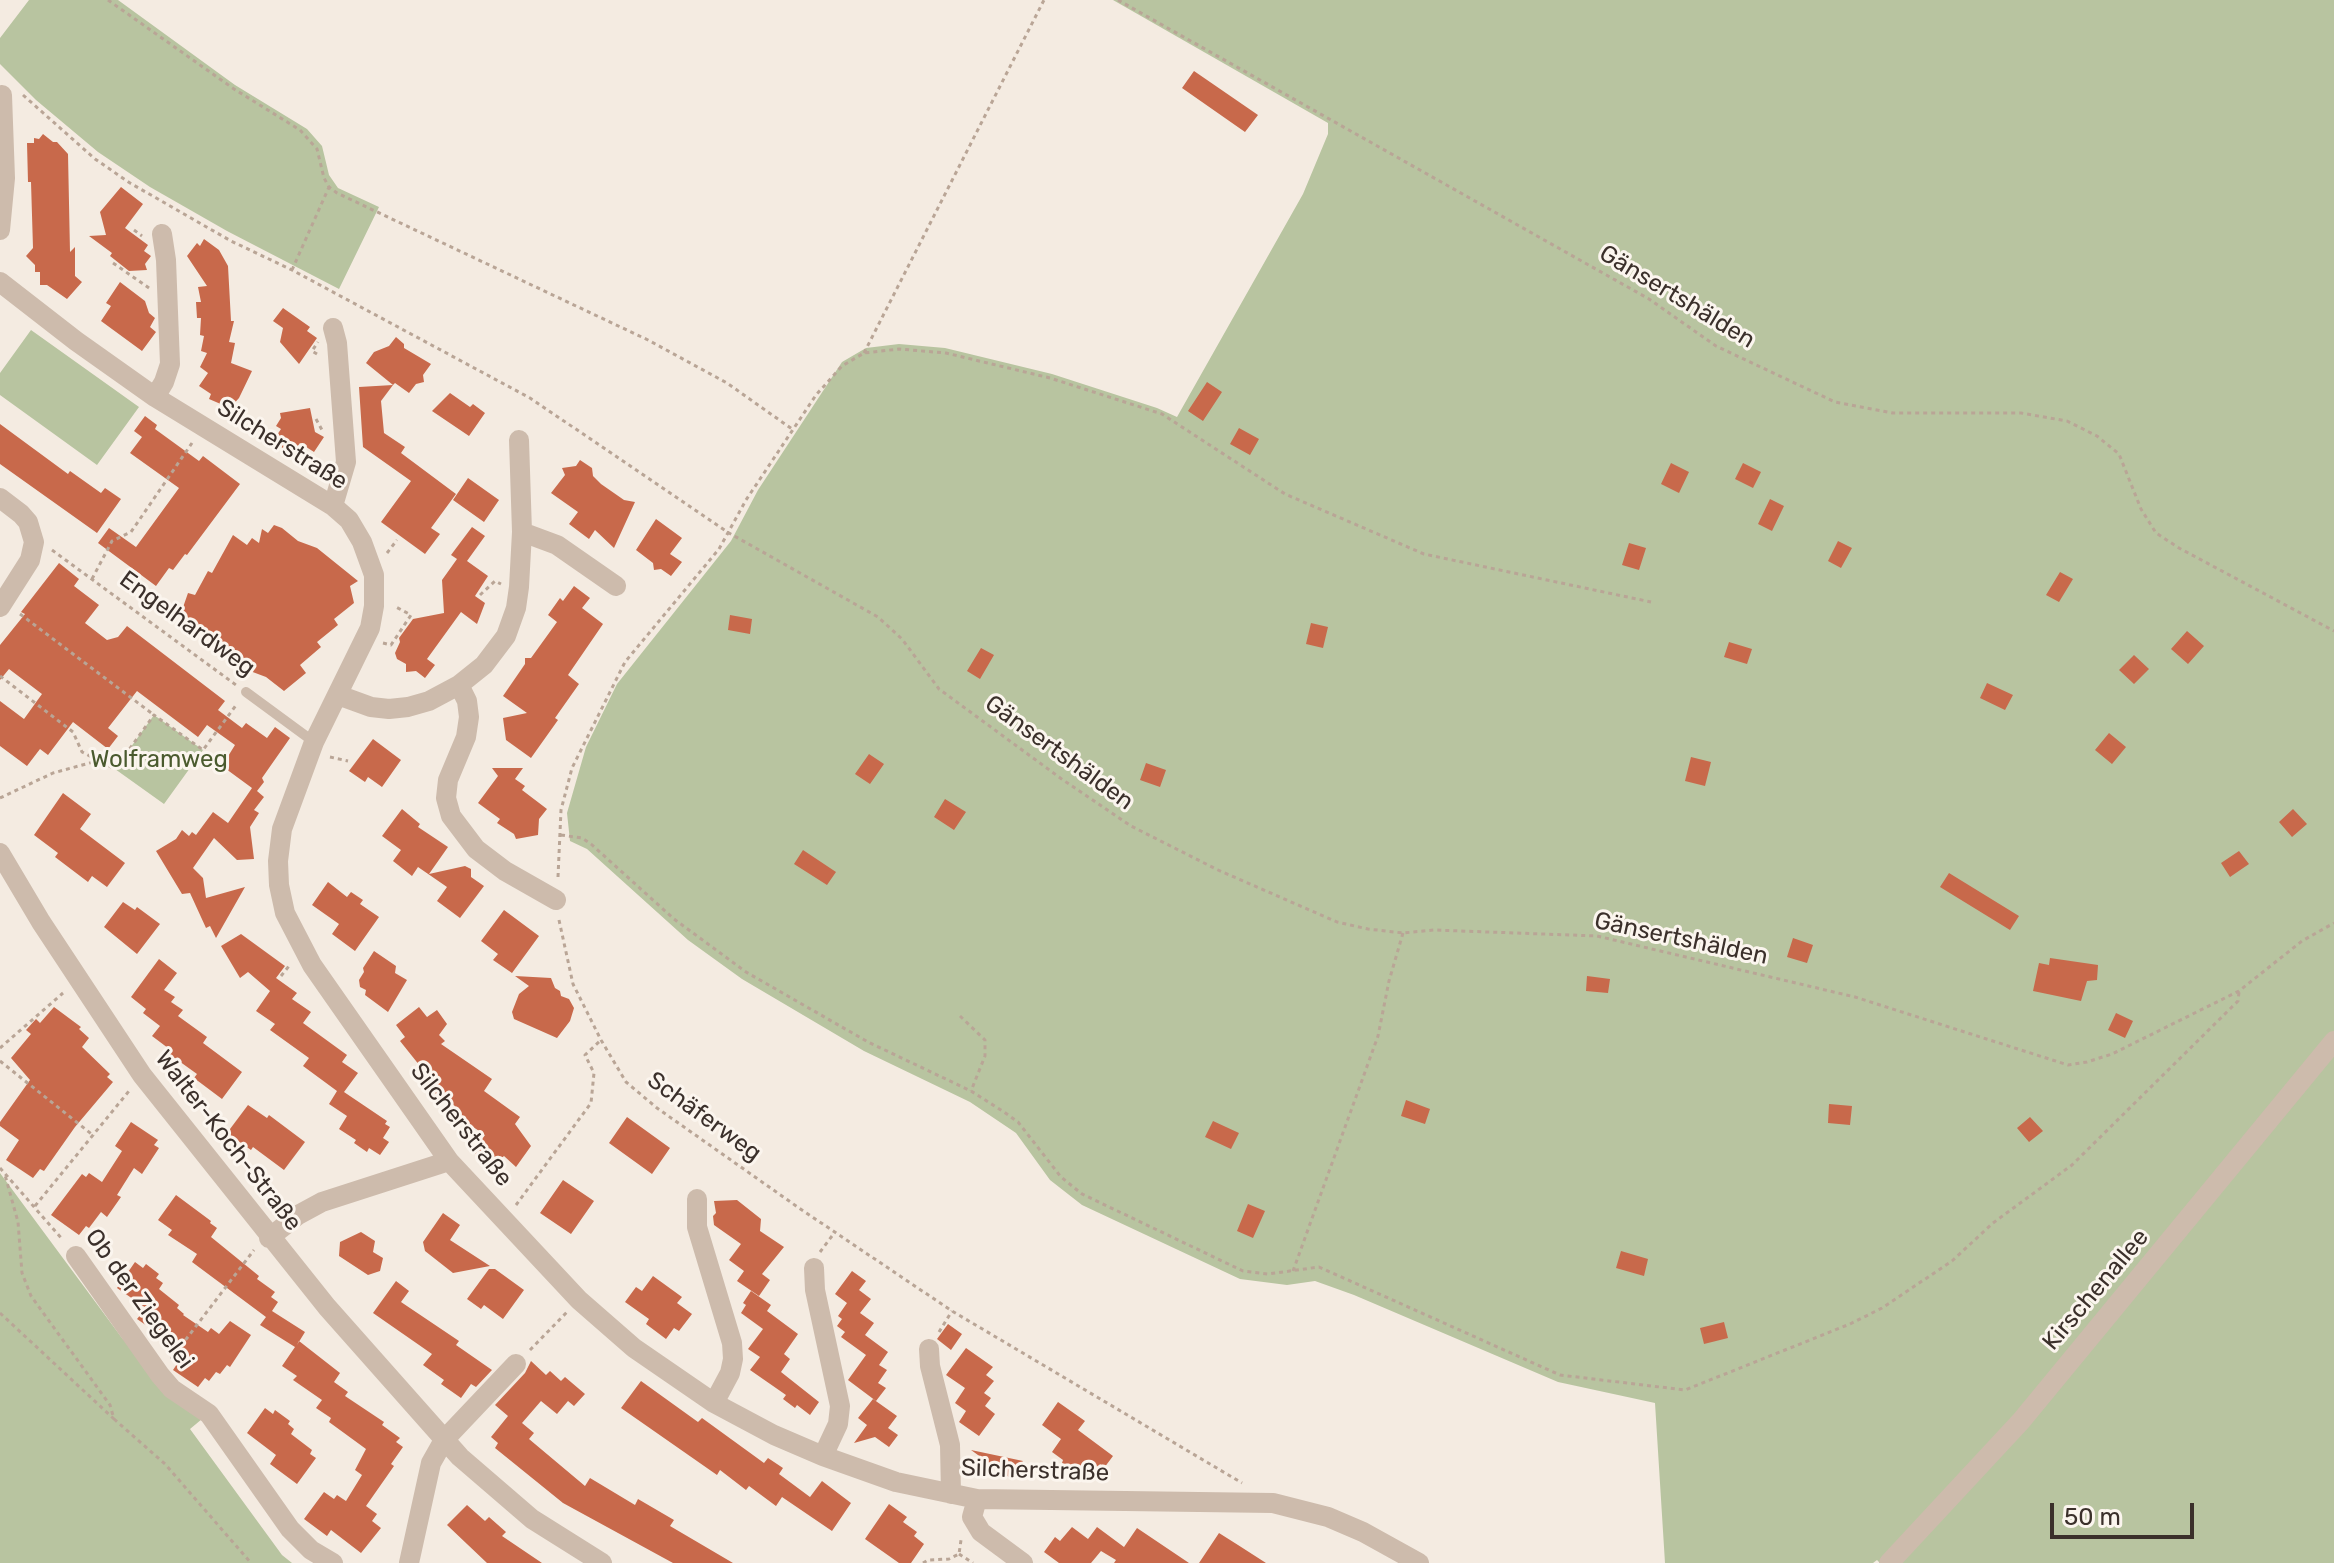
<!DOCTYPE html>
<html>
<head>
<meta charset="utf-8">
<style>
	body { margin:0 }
	#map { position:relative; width:2334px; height:1563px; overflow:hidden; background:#f4ebe1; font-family:Rubik,sans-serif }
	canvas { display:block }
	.scale { position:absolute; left:2050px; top:1503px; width:144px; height:36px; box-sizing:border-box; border:4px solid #3b302b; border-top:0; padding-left:10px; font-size:24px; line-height:28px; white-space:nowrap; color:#3b302b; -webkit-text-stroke:6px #fbf5ee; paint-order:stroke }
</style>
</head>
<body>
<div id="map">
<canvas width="2334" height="1563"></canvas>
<div class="scale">50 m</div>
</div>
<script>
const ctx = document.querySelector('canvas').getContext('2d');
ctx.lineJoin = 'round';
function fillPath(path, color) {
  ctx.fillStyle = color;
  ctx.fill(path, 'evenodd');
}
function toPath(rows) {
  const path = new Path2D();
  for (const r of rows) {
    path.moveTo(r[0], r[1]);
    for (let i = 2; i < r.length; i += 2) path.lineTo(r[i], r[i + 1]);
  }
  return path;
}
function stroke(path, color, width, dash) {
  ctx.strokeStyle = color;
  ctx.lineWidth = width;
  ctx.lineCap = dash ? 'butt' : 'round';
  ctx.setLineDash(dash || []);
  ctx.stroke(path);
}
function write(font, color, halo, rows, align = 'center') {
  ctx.font = font + ' Rubik,sans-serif';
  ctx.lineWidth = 6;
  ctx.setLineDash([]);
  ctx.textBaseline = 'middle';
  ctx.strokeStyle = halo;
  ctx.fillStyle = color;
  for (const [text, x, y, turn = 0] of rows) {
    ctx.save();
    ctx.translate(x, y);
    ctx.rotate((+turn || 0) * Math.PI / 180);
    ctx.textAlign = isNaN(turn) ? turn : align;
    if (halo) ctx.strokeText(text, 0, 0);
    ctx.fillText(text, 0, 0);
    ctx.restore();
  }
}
const green = toPath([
	[29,0,118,0,235,85,307,129,322,146,329,175,338,188,379,207,339,289,227,231,150,187,98,152,36,100,0,64,0,38],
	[1113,0,2334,0,2334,1563,1880,1563,1877,1560,1873,1563,1665,1563,1655,1403,1558,1382,1354,1295,1315,1281,1287,1285,1240,1279,1082,1205,1050,1180,1016,1133,970,1102,864,1051,742,979,688,940,587,849,570,841,567,813,586,747,617,684,731,541,758,490,842,362,866,348,899,344,945,348,1052,374,1157,408,1177,417,1303,194,1328,134,1328,123],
	[31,330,139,407,97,465,0,395,0,373],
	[154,715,203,750,164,804,115,769],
	[0,1173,122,1338,202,1419,190,1429,282,1555,292,1563,0,1563]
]);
const building = toPath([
	[1194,71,1258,115,1245,132,1182,88],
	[43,134,53,142,57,142,68,154,70,252,75,247,75,276,82,282,67,299,47,285,40,285,40,272,35,272,35,265,26,256,33,248,31,182,28,182,27,143,34,143,34,138,39,139],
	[121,187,143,204,125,228,148,245,144,251,151,256,145,264,147,270,129,271,110,256,112,253,89,236,106,235,100,212],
	[204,239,219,250,228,266,231,321,234,321,229,342,235,343,231,363,252,371,239,398,230,408,209,399,211,394,199,386,208,373,200,367,207,353,201,351,204,336,200,335,201,318,197,318,196,302,201,302,198,287,207,286,187,256,197,243,200,246],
	[120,282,145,301,149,313,155,318,150,327,156,332,142,351,101,321,111,306,106,303],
	[283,308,310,327,307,331,317,338,299,364,280,342,283,328,273,321],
	[396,337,404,344,404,348,431,364,423,375,424,382,416,384,409,393,395,383,393,385,366,363,374,352,389,346],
	[1207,382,1222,392,1203,421,1188,411],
	[393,385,381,401,384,433,405,447,401,453,456,494,431,528,440,534,425,554,381,522,411,481,363,447,359,387],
	[450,393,470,407,473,404,485,413,469,436,432,411],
	[310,408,315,432,324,437,314,452,300,443,297,447,291,444,282,449,281,437,277,435,281,429,276,426,281,418,280,413],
	[145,416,157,425,155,429,199,461,203,456,240,484,187,555,185,554,173,570,169,568,156,586,98,543,109,528,136,547,179,488,130,453,142,437,134,431],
	[0,424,68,474,70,471,101,493,105,488,121,499,97,533,0,464],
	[1239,428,1259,439,1250,455,1230,444],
	[580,460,592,468,593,476,601,484,624,500,635,502,614,548,595,530,589,539,569,524,578,512,551,493,565,475,562,468,576,466],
	[1671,463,1689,472,1679,493,1661,484],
	[1743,463,1761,472,1753,488,1735,479],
	[468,478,499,500,484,522,453,500],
	[1770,499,1784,506,1772,531,1758,524],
	[656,519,682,538,670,554,682,562,671,576,661,569,654,570,653,563,636,550],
	[274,525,282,528,298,541,317,548,358,581,350,586,354,603,334,619,338,625,317,642,321,647,300,665,306,673,284,691,266,677,250,671,254,664,225,654,228,648,187,617,180,616,188,593,195,595,208,571,212,573,233,535,247,545,252,538,259,543,262,529,268,533],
	[472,527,485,536,467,561,488,576,475,596,485,603,477,624,461,612,427,659,435,665,425,678,416,671,406,672,406,664,397,659,395,653,400,642,399,638,413,619,444,613,442,580,457,559,451,555],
	[1838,541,1852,548,1841,568,1828,561],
	[1629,543,1646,548,1639,570,1622,565],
	[59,563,79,579,74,586,99,605,85,623,107,640,118,637,127,626,225,701,218,710,242,728,246,723,267,738,275,727,290,738,262,778,264,782,257,791,264,797,254,810,259,813,250,827,254,859,237,860,214,838,193,868,203,878,206,898,245,887,216,938,210,926,206,928,190,893,182,894,156,851,176,839,182,830,189,836,192,832,196,835,213,812,228,823,252,788,222,766,235,745,207,725,198,737,137,691,108,728,118,736,108,749,73,722,48,755,40,749,27,766,0,746,0,701,24,719,42,694,9,669,0,680,0,645,25,614,21,612],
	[2060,572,2073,579,2059,602,2046,595],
	[574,586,590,598,582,608,603,624,568,675,579,684,555,718,558,720,531,758,506,740,503,718,527,713,503,696,525,664,525,658,531,658,557,622,548,615,560,598,563,601],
	[730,615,752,619,750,634,728,630],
	[1311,623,1328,627,1323,648,1306,644],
	[2187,631,2204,646,2188,664,2171,649],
	[1729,642,1752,649,1747,664,1724,657],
	[981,648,994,655,980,679,967,671],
	[2134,655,2149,669,2134,684,2119,670],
	[1987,683,2013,695,2005,710,1980,698],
	[2109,733,2126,747,2112,764,2095,750],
	[373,739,401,760,382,787,368,777,365,782,349,771],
	[869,754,884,764,870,784,855,774],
	[1691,757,1711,762,1705,786,1685,781],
	[1146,763,1166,770,1160,787,1140,780],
	[492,768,523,768,515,779,525,786,522,790,547,809,539,819,538,835,516,839,514,834,497,823,500,819,478,803,498,776],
	[63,793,91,814,80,829,125,863,107,887,92,876,88,882,55,857,58,853,34,835],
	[945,799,966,812,954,830,934,817],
	[402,809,420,824,418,827,448,847,429,874,465,866,471,869,471,877,484,886,460,918,437,901,447,887,418,867,412,876,393,861,401,850,382,836],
	[2293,809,2307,824,2292,837,2279,822],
	[803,850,836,872,827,885,794,864],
	[2239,851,2249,864,2230,877,2221,863],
	[1949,873,2019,916,2010,930,1940,887],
	[328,882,347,897,351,892,363,900,360,904,379,917,355,951,332,934,339,924,312,905],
	[123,902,135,910,137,907,160,924,137,954,104,927],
	[504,910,539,936,512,973,493,960,498,954,481,941],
	[241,934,285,966,276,978,297,993,292,999,311,1012,303,1023,347,1055,342,1062,358,1073,344,1092,387,1121,385,1124,390,1127,383,1138,389,1142,380,1155,369,1148,367,1152,354,1143,356,1140,339,1129,347,1116,329,1104,337,1091,303,1066,309,1058,270,1030,275,1024,256,1011,270,991,248,972,240,978,221,946],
	[1793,938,1813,945,1807,963,1787,957],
	[374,951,396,966,395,973,407,980,388,1012,365,995,366,990,360,987,359,980,364,972,363,968],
	[2050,958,2098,965,2097,980,2087,981,2081,1001,2033,991,2039,963,2049,965],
	[159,959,177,973,164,990,175,997,171,1002,183,1010,178,1016,207,1037,203,1043,242,1072,222,1099,194,1078,197,1074,165,1051,168,1048,152,1036,160,1026,143,1013,146,1009,131,997],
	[515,976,551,978,555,988,560,991,561,996,569,999,574,1008,570,1021,557,1038,514,1019,512,1012,519,994,529,986],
	[1587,976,1610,979,1608,993,1586,991],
	[54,1007,81,1027,79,1029,89,1038,82,1047,110,1074,107,1077,113,1082,75,1127,44,1171,40,1169,33,1178,6,1160,19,1140,0,1126,0,1122,30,1080,11,1058,31,1034,26,1030,36,1019,40,1023],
	[419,1007,427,1017,437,1010,447,1024,439,1035,445,1041,441,1044,492,1079,484,1091,520,1117,515,1124,531,1146,516,1167,504,1156,499,1160,491,1155,487,1161,473,1152,485,1135,451,1112,455,1106,432,1091,440,1080,420,1066,400,1041,405,1037,396,1025],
	[2116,1013,2133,1021,2125,1038,2108,1030],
	[1406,1100,1430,1109,1425,1124,1401,1116],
	[1829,1104,1852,1106,1850,1125,1828,1123],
	[248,1105,267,1118,269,1115,305,1142,284,1170,253,1147,251,1150,227,1133],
	[627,1117,670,1148,652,1174,609,1143],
	[2030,1117,2043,1131,2029,1142,2017,1128],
	[1213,1121,1239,1133,1231,1149,1205,1137],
	[131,1122,158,1140,154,1145,159,1148,142,1174,134,1168,117,1195,121,1197,107,1217,101,1212,89,1228,86,1226,79,1235,51,1215,82,1174,86,1177,89,1173,102,1182,122,1151,115,1146],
	[563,1180,594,1201,571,1234,540,1213],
	[176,1195,211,1221,210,1223,217,1228,211,1237,259,1276,257,1279,275,1292,271,1297,278,1302,272,1311,305,1332,297,1345,299,1341,340,1373,334,1382,348,1392,345,1396,384,1422,382,1425,400,1438,396,1442,403,1447,391,1464,394,1466,366,1506,377,1514,372,1521,381,1528,361,1553,331,1530,327,1536,304,1519,324,1492,334,1499,337,1495,346,1501,362,1475,355,1470,366,1449,329,1422,331,1418,316,1408,322,1400,293,1380,297,1376,282,1366,295,1347,260,1325,266,1317,192,1262,197,1254,168,1235,172,1230,158,1220],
	[737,1200,761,1219,760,1231,784,1247,762,1274,770,1280,759,1296,737,1281,744,1271,729,1260,741,1244,714,1225,713,1216,716,1213,714,1201],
	[1248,1204,1265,1211,1253,1238,1237,1231],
	[443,1213,460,1225,450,1240,490,1266,453,1273,425,1251,423,1242],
	[361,1232,375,1241,373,1252,383,1258,380,1271,368,1275,339,1256,340,1242],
	[1621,1251,1648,1259,1644,1276,1616,1268],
	[135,1262,143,1268,146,1264,159,1274,156,1278,163,1283,159,1289,179,1305,177,1308,184,1314,183,1315,208,1332,211,1328,219,1334,230,1321,251,1335,230,1367,227,1365,220,1374,216,1372,209,1381,205,1378,198,1387,173,1370,185,1352,137,1319,146,1308,117,1288],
	[489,1269,495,1269,524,1290,503,1319,484,1305,481,1309,467,1299],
	[852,1271,866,1281,859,1290,871,1299,860,1313,874,1323,865,1335,888,1352,879,1365,887,1370,878,1383,886,1388,876,1401,848,1380,866,1355,841,1337,845,1332,837,1326,842,1319,838,1316,847,1303,835,1294],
	[653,1276,682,1297,677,1303,692,1314,679,1331,674,1328,666,1339,646,1324,649,1319,625,1302,636,1287,642,1291],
	[396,1281,409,1291,401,1302,459,1341,456,1345,492,1370,476,1387,471,1384,461,1398,441,1384,444,1380,423,1365,432,1354,373,1313],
	[751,1291,771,1305,767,1311,798,1334,784,1354,790,1359,781,1372,819,1402,810,1415,797,1405,795,1408,783,1399,786,1395,750,1370,760,1357,748,1349,763,1329,741,1313,746,1305,743,1303],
	[1724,1322,1728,1338,1704,1344,1700,1328],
	[948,1324,962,1334,951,1350,937,1339],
	[966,1348,993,1367,986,1375,994,1381,984,1393,991,1398,985,1406,995,1414,979,1436,959,1422,966,1411,955,1403,965,1388,946,1375],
	[531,1361,546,1375,550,1371,561,1381,565,1377,585,1394,574,1406,568,1401,557,1414,541,1401,522,1423,534,1433,529,1439,585,1486,590,1478,635,1505,638,1499,674,1520,670,1526,733,1563,673,1563,563,1503,495,1448,498,1443,491,1437,508,1416,495,1405,525,1373],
	[641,1381,698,1422,702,1418,764,1463,768,1458,783,1468,779,1474,810,1497,822,1481,851,1503,832,1531,782,1497,776,1506,749,1486,746,1490,720,1470,717,1475,621,1408],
	[873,1399,897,1416,888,1428,898,1435,889,1447,875,1437,854,1443,867,1425,858,1418],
	[1058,1402,1085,1421,1078,1430,1113,1456,1104,1468,1100,1464,1088,1481,1062,1463,1063,1460,1052,1452,1061,1439,1042,1425],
	[265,1408,273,1414,275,1410,290,1421,288,1424,294,1429,291,1434,312,1450,310,1454,316,1458,297,1484,270,1464,276,1455,247,1433],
	[971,1450,1023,1461,1010,1478],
	[889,1504,907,1517,903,1522,917,1532,914,1536,924,1544,911,1563,899,1563,865,1539],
	[467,1505,485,1521,489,1517,506,1532,502,1536,542,1563,487,1563,447,1525],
	[1072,1527,1088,1539,1097,1527,1124,1547,1137,1528,1189,1563,1114,1563,1116,1560,1101,1551,1091,1563,1059,1563,1044,1552,1055,1537,1060,1541],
	[1219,1533,1238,1545,1266,1563,1199,1563]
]);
const path = toPath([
	[108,0,234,89,300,130,317,149,324,178,329,187,337,193,648,340,727,383,792,429],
	[1118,0,1649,299,1716,346,1835,402,1893,413,2021,413,2067,421,2097,436,2119,454,2141,509,2156,533,2179,548,2334,631],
	[23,95,95,159,130,183,231,241,292,270,530,398,729,533,878,617,902,639,939,689,1063,780,1131,826,1218,870,1337,922,1368,929,1403,933,1434,930,1597,936,1855,997,2068,1065,2087,1062,2112,1054,2239,991,2302,941,2334,923],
	[134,230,142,236],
	[113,263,149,288],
	[292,270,329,187],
	[864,353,1044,0],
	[317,354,312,351,318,342],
	[316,419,322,430],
	[52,550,236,685],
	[387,553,397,540],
	[92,579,112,541,131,532,192,443],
	[480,595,495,581,501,584],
	[20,614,154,715],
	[383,643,391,645,411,615,394,606],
	[0,676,73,732,82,752,115,769,154,715,203,750,237,704],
	[330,757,348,761],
	[0,798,53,773,97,761],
	[561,835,582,838,591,844,674,919,746,972,868,1042,971,1091,1004,1112,1018,1122,1061,1177,1082,1194,1243,1271,1268,1274,1319,1267,1560,1375,1685,1390,1850,1324,1882,1308,1952,1261,1993,1223,2072,1165,2238,1001,2239,992],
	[558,877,561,810,572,768,625,662,719,549,746,500,816,395,842,366,864,353,899,349,946,353,1050,378,1162,414,1285,494,1424,554,1651,602],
	[559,920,573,984,601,1040,626,1082,657,1108,799,1208,952,1311,1242,1483],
	[281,976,289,966],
	[960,1016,985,1040,985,1056,971,1091],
	[0,1048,63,993],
	[0,1061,94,1136],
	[0,1168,63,1240],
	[516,1205,591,1103,594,1073,585,1055,601,1040],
	[35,1206,129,1091],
	[820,1252,835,1232],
	[1293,1271,1378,1036,1389,981,1403,933],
	[0,1313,114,1419,110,1405,31,1296,22,1273,18,1222,5,1175],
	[939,1332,952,1311],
	[530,1350,567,1312],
	[171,1359,254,1250],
	[114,1419,165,1464,251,1563],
	[959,1554,973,1563],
	[923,1563,928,1560,949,1559,959,1554,961,1540]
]);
const service = toPath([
	[246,692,314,742]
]);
const minor = toPath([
	[0,230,5,178,2,95],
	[0,282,76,341,155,397,333,506,349,520,362,542,374,575,374,606,370,628,314,742,282,829,278,861,279,885,285,913,312,965,449,1161,579,1300,634,1348,714,1403,774,1435,823,1456,896,1482,977,1499,1273,1503,1328,1517,1363,1532,1419,1563],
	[333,328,337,343,346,462,333,506],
	[155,397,164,382,170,364,166,260,162,234],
	[0,498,21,514,28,522,34,542,30,560,0,607],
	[522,532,557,545,616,586],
	[459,685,467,701,469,717,466,737,448,780,446,798,451,816,476,849,505,871,556,900],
	[338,695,371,707,389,709,408,707,429,701,459,685,484,665,506,636,516,608,519,587,522,532,519,440],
	[0,853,41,922,142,1075,327,1307,460,1457,532,1519,602,1563],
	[697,1199,697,1227,732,1343,733,1359,730,1373,714,1403],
	[269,1238,298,1215,322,1202,449,1161],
	[76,1256,160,1375,172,1389,209,1414,290,1529,311,1550,333,1563],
	[814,1268,815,1290,840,1406,838,1424,823,1456],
	[929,1349,930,1366,950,1445,951,1494],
	[977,1499,972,1517,981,1532,1023,1563],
	[409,1563,431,1463,444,1440,516,1364],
	[1889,1563,2021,1421,2334,1041]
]);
const streetNames = [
	["Gänsertshälden",1677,297,31],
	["Silcherstraße",282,445,32],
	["Engelhardweg",187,624,36],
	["Gänsertshälden",1059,753,36],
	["Gänsertshälden",1681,939,12],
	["Schäferweg",704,1117,36],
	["Silcherstraße",461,1125,52],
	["Walter-Koch-Straße",228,1141,52],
	["Kirschenallee",2096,1290,-50],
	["Ob der Ziegelei",139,1299,54],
	["Silcherstraße",1035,1471,2]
];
const parkNames = [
	["Wolframweg",159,760]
];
fillPath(green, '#b8c4a0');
fillPath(building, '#c8694b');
stroke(path, '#b9a596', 3, [4, 4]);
stroke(service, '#cdbbac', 10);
stroke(minor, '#cdbbac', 20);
write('24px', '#3b302b', '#fbf5ee', streetNames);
write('24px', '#4a5a2e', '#fbf5ee', parkNames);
</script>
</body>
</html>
